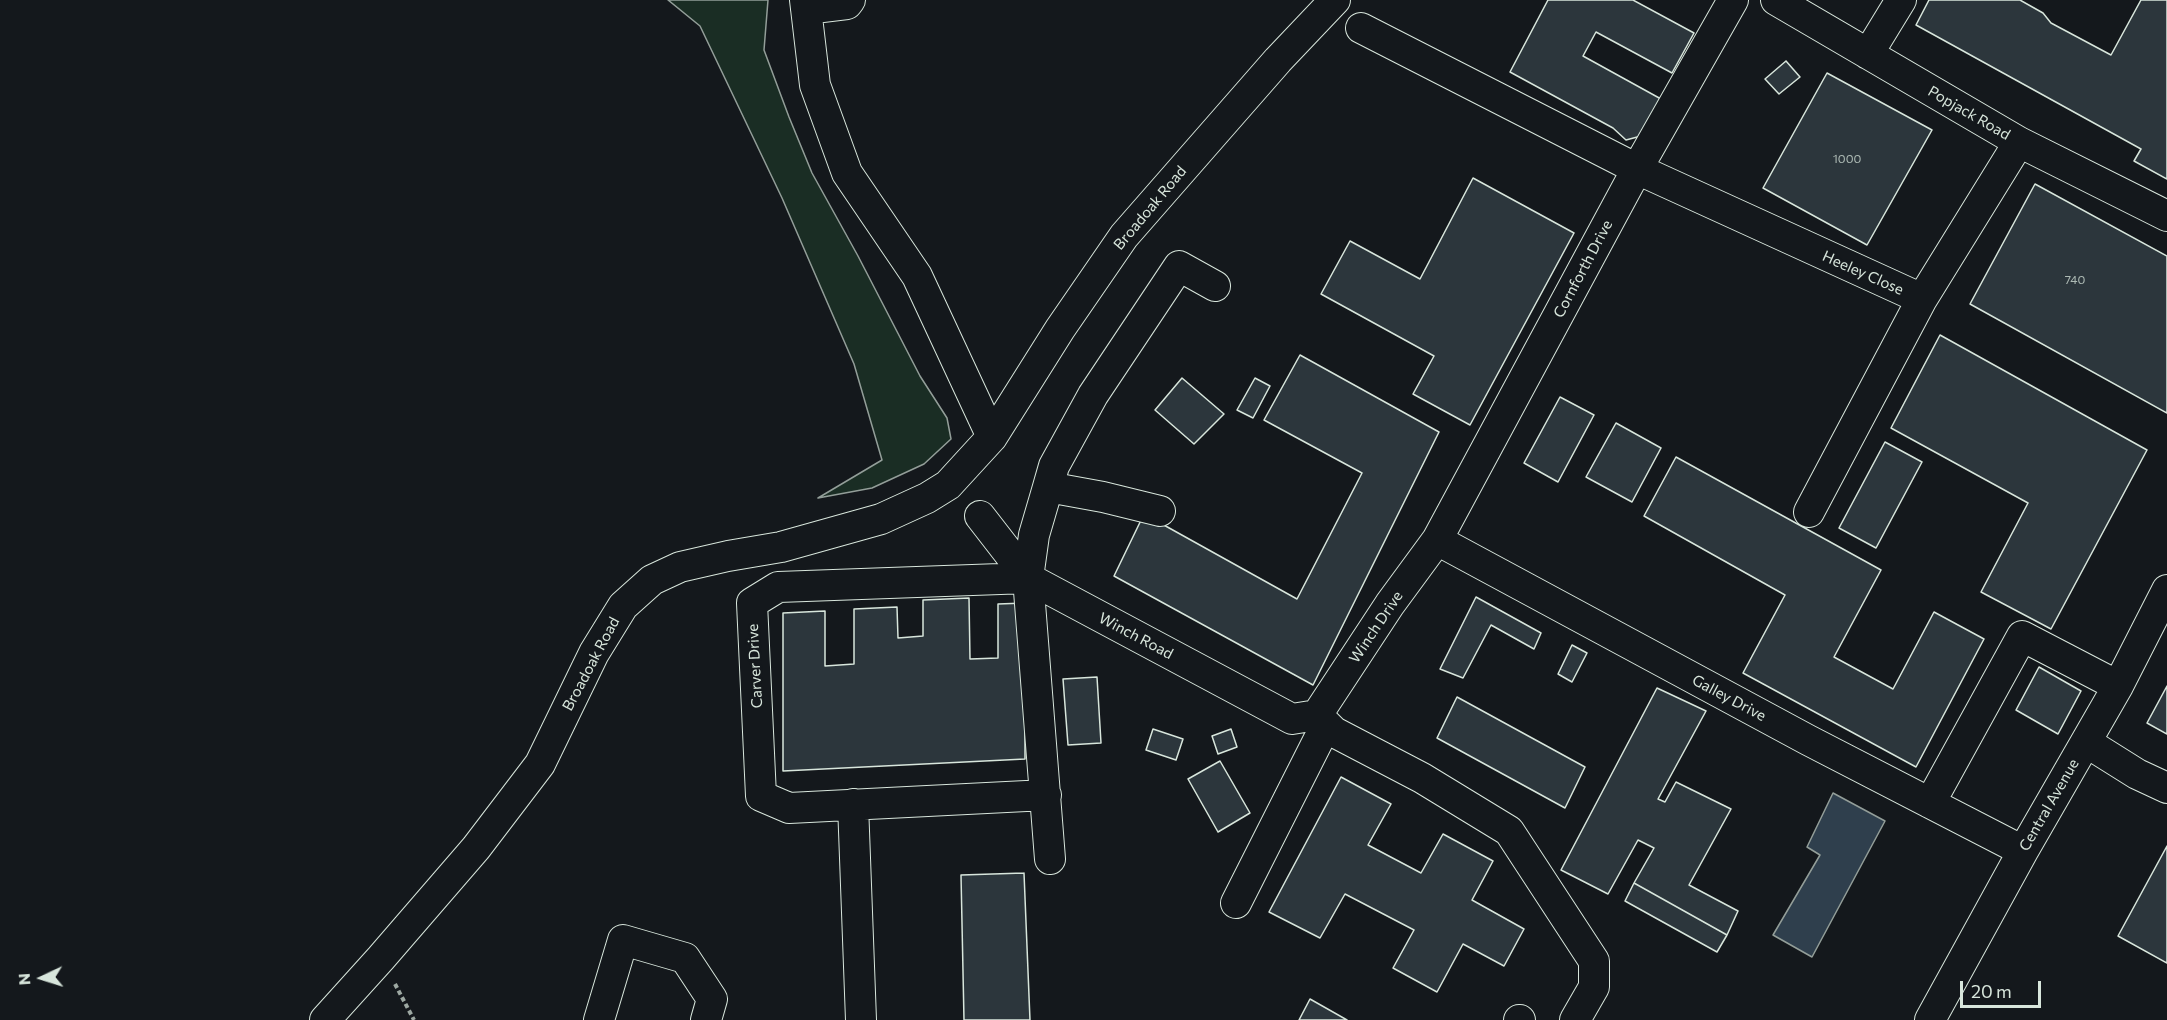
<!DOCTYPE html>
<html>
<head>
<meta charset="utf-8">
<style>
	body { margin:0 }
	#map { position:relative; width:2167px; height:1020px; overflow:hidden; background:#14181c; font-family:Commissioner,sans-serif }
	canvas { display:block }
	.north { position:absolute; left:12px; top:948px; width:60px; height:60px; -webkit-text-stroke:4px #14181c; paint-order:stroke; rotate:266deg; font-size:16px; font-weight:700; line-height:24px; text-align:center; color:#d8e6dc }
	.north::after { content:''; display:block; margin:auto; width:21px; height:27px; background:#d8e6dc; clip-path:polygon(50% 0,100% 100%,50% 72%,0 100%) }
	.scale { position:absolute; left:1960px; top:981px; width:81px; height:27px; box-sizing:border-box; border:3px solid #d8e6dc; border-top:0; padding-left:8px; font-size:18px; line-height:21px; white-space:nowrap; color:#d8e6dc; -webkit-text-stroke:4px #14181c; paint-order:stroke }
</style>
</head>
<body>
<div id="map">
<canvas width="2167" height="1020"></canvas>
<div class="north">N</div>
<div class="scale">20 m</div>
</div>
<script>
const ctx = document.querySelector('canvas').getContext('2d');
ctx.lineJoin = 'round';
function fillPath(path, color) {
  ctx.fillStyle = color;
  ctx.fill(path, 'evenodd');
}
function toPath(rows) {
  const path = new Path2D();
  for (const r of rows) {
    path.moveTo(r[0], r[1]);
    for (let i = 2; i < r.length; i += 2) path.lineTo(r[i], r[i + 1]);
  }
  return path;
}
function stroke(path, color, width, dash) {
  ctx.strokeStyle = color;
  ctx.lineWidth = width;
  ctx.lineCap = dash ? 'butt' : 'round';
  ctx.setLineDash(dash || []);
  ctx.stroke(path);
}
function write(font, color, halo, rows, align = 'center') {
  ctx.font = font + ' Commissioner,sans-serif';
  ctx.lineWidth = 4.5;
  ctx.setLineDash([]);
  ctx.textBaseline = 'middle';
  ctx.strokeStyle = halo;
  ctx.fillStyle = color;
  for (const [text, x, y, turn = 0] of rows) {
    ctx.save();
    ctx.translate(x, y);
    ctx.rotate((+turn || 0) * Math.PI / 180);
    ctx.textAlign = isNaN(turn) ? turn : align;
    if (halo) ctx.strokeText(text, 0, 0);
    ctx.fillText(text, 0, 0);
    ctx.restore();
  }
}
const green = toPath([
	[668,0,768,0,764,50,789,117,812,173,858,256,920,376,947,418,951,439,924,464,872,488,818,498,882,460,854,364,782,198,700,26,668,0]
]);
const water = toPath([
	[1833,793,1885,821,1812,957,1773,935,1820,855,1807,847,1833,793]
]);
const building = toPath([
	[1548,0,1633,0,1694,33,1672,73,1596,32,1583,56,1661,99,1641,136,1626,140,1613,128,1510,72,1548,0],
	[1929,0,2020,0,2043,13,2051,23,2111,55,2141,0,2167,0,2167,179,2134,161,2141,149,1916,25,1929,0],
	[1786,61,1800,77,1779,94,1765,79,1786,61],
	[1827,73,1932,130,1867,245,1763,188,1827,73],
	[1473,178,1574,233,1470,425,1413,394,1434,356,1321,294,1350,241,1420,279,1473,178],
	[2035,184,2167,256,2167,413,1970,304,2035,184],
	[1940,335,2147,450,2051,629,1981,592,2028,503,1891,428,1940,335],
	[1300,355,1439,432,1313,685,1114,576,1144,514,1297,599,1362,473,1264,420,1300,355],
	[1182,378,1224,414,1194,444,1155,410,1182,378],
	[1255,378,1270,386,1253,418,1237,410,1255,378],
	[1560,397,1594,415,1558,482,1524,463,1560,397],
	[1616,423,1661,448,1632,502,1586,477,1616,423],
	[1885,442,1922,462,1876,548,1839,528,1885,442],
	[1676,457,1881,570,1834,657,1893,689,1934,612,1984,639,1916,767,1743,673,1785,595,1644,516,1676,457],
	[1476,597,1541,633,1534,649,1491,625,1463,678,1440,669,1476,597],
	[969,598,970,659,998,658,998,604,1025,603,1025,759,783,771,783,613,825,611,825,666,854,664,854,609,897,607,898,638,923,636,923,600,969,598],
	[1572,645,1587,653,1572,682,1558,674,1572,645],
	[2039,667,2081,691,2058,734,2016,710,2039,667],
	[1097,677,1101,743,1068,745,1063,679,1097,677],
	[2167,686,2167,734,2147,723,2167,686],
	[1657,688,1706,711,1658,799,1665,802,1676,782,1731,809,1689,885,1738,911,1727,935,1634,883,1654,848,1638,840,1608,894,1561,870,1657,688],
	[1457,697,1585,767,1565,808,1437,738,1457,697],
	[1153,729,1183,739,1176,760,1146,750,1153,729],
	[1231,729,1237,747,1218,754,1212,736,1231,729],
	[1220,761,1250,813,1218,832,1188,779,1220,761],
	[1341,777,1391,804,1368,845,1421,873,1443,834,1493,861,1472,900,1524,929,1504,966,1463,944,1437,992,1393,968,1414,930,1345,894,1320,938,1269,912,1341,777],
	[2167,846,2167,963,2118,936,2167,846],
	[1024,873,1030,1020,964,1020,961,875,1024,873],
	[1634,883,1727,935,1717,952,1625,901,1634,883],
	[1310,999,1347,1020,1299,1020,1310,999]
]);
const path = toPath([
	[395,984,414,1020]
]);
const minor = toPath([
	[805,0,815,85,847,173,917,276,992,437],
	[1776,0,2019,142,2167,216],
	[806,9,847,4,850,0],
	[1361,28,1637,169,1922,299,2019,142],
	[1868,54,1901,0],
	[1048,487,1103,497,1160,511],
	[1809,512,1922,299],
	[980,516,1028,578,1292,719,1317,715],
	[1437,540,1808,740,2023,851],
	[1028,578,778,587,752,603,761,796,789,808,1046,795],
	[1317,715,1390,604,1437,540,1637,169,1733,0],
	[1317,715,1334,732,1422,778,1509,831,1594,961,1594,987,1575,1020],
	[2086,742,2137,774,2167,788],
	[1930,803,2022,636,2118,686],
	[853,804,861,1020],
	[1050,859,1028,578,1034,535,1048,487,1054,466,1093,395,1179,266,1215,286],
	[1236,903,1326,725],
	[325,1020,381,958,476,848,540,764,594,653,623,606,652,580,680,567,728,556,781,547,881,519,927,498,948,485,992,437,1060,329,1124,236,1278,60,1335,0],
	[599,1020,623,940,685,958,712,999,706,1020],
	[1519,1020,1520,1020],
	[1930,1020,2023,851,2118,686,2167,590]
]);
const numberNames = [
	["1000",1847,159],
	["740",2075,280]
];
const streetNames = [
	["Popjack Road",1969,113,30],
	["Broadoak Road",1150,208,-50],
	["Cornforth Drive",1583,269,-62],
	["Heeley Close",1863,273,24],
	["Winch Drive",1376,627,-56],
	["Winch Road",1136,636,28],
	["Broadoak Road",591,664,-62],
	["Carver Drive",755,666,-93],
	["Galley Drive",1729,698,28],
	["Central Avenue",2049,805,-60]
];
fillPath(green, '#1a2d24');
stroke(green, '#939e99', 1.5);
fillPath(water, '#2f3f4d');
stroke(water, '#939e99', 1.5);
fillPath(building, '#2c363c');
stroke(building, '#d8e6dc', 1.5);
stroke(minor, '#d8e6dc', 32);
stroke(path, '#9da8a2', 4, [4.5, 3]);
stroke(minor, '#14181c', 30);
write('12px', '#adbab4', null, numberNames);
write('15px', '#d8e6dc', '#14181c', streetNames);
</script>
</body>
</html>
